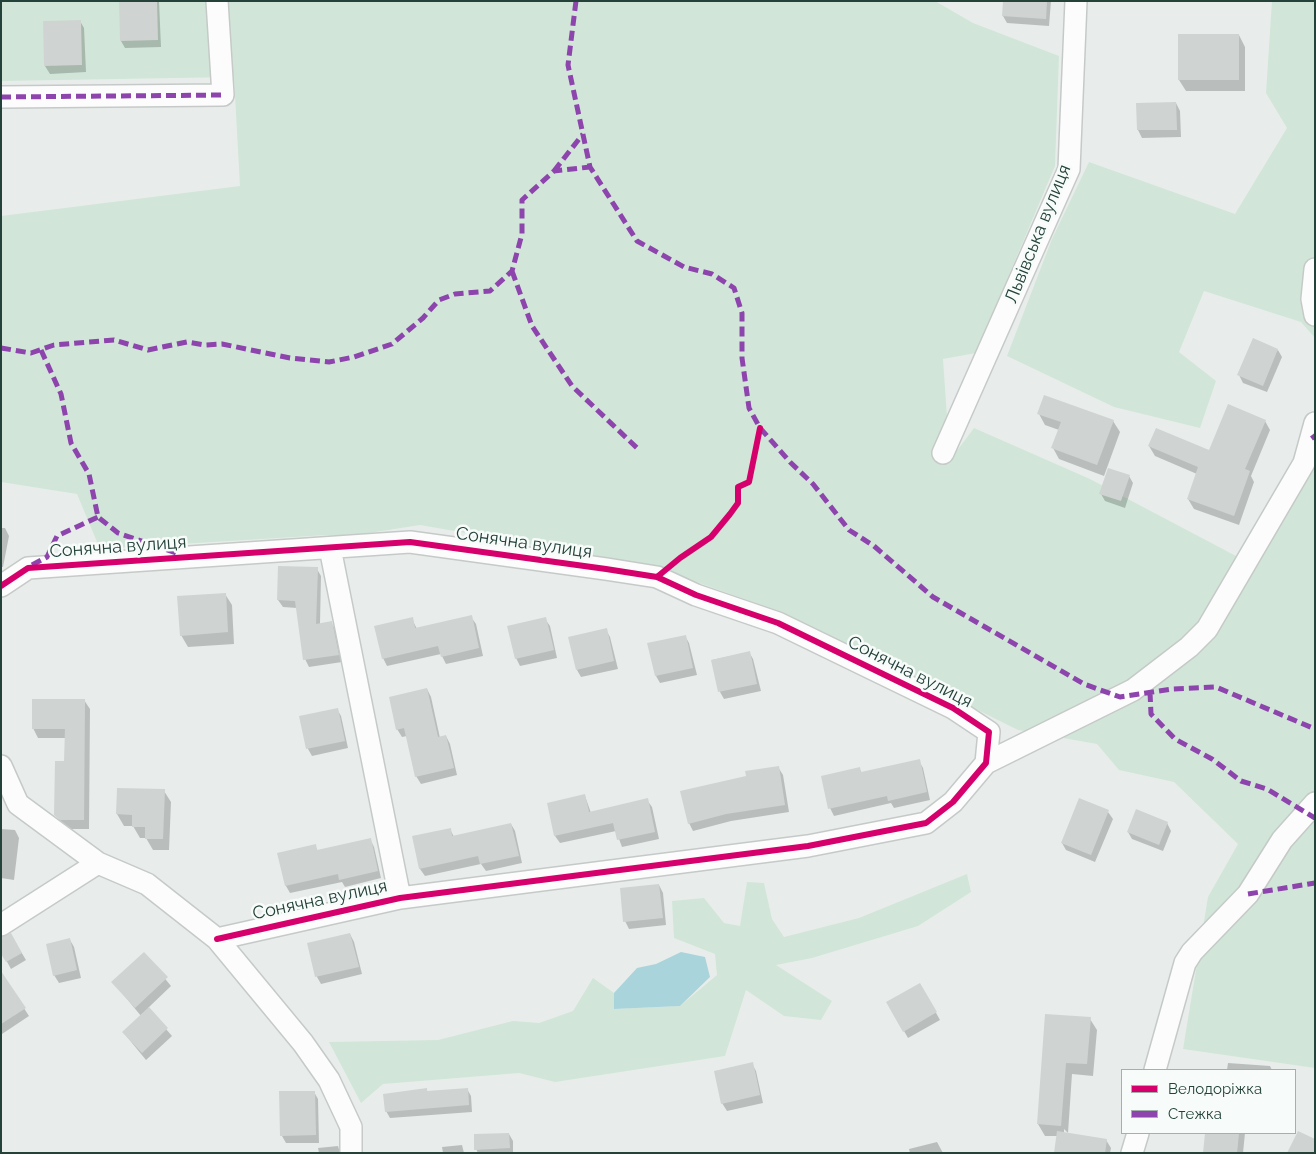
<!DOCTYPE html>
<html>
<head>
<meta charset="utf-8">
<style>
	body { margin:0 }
	#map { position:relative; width:1316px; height:1154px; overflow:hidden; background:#e8edeb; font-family:Raleway,sans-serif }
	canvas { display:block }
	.frame { position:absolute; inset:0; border:2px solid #24423a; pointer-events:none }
	.legend { position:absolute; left:1121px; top:1069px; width:175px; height:65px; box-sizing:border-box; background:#f7fbf9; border:1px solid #a3b1ad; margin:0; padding:6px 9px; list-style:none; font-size:15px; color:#24423a }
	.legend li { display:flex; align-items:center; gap:10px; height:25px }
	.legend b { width:25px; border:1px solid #a3b1ad }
</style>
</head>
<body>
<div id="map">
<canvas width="1316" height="1154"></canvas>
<div class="frame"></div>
<ul class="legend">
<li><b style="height:6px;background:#d6006c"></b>Велодоріжка</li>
<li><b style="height:6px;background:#8e44ad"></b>Стежка</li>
</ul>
</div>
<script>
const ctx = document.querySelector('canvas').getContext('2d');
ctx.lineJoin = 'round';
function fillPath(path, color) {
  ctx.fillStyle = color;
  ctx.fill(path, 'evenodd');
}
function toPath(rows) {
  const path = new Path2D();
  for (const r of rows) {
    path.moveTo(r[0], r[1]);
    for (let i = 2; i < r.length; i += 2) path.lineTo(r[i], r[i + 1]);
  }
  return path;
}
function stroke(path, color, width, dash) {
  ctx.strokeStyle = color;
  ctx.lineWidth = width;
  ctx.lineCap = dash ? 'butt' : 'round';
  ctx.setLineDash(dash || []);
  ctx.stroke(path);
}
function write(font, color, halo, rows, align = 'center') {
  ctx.font = font + ' Raleway,sans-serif';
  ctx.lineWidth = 5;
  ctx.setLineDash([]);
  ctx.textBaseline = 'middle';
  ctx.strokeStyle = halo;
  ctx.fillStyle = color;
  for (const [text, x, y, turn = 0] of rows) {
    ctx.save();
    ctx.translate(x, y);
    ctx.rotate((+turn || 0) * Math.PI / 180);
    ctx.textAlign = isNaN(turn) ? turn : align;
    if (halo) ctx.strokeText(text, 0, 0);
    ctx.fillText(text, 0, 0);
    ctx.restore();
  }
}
const green = toPath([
	[1,1,935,1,973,23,1059,56,1055,166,976,353,943,359,950,460,974,428,1090,479,1255,566,1315,444,1315,1068,1183,1049,1208,897,1238,844,1174,782,1119,770,1097,744,1018,730,778,611,649,565,420,525,344,537,327,535,100,549,77,494,1,482,1,216,240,186,234,77,1,81],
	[1272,1,1315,1,1315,338,1301,322,1204,291,1179,352,1216,381,1200,428,1114,407,1007,356,1052,239,1089,162,1235,214,1287,128,1266,93],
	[967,874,971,892,918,926,812,958,776,965,832,1001,821,1020,784,1016,746,990,725,1056,555,1082,519,1073,383,1084,361,1103,329,1042,438,1040,513,1021,539,1023,573,1011,593,978,614,993,614,1009,680,1006,717,975,715,954,674,938,672,901,704,898,724,923,740,926,747,882,764,883,772,919,784,937,859,918]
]);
const water = toPath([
	[681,952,705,957,710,977,680,1006,614,1009,614,993,637,968,656,964]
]);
const shadow = toPath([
	[120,1,159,1,161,47,125,48,121,41],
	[1004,1,1051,1,1049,26,1007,23,1003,16],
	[80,21,84,28,86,72,50,74,45,66,44,22],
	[1239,35,1245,47,1245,91,1186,91,1179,80],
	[1176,103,1180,111,1181,137,1142,138,1138,130,1137,104],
	[1278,350,1282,357,1267,392,1243,383,1239,375],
	[1039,414,1113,421,1120,432,1104,476,1059,459,1053,448,1059,430,1045,425],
	[1265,421,1270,430,1251,476,1254,482,1239,525,1194,509,1188,499,1197,474,1155,456,1149,446,1210,452],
	[1129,476,1133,483,1125,508,1105,501,1101,494],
	[1,528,5,528,9,536,3,567,1,567],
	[317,569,321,576,320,624,331,623,336,630,342,662,309,667,305,659,297,608,283,607,278,600],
	[225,594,232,605,234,644,188,647,181,635],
	[471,617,476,624,483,656,446,664,441,654,387,666,383,658,412,619,417,629],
	[545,619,550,626,557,658,520,666,516,658],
	[606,630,610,637,618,669,581,677,577,670],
	[685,636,689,643,697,675,660,683,656,676],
	[749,652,753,659,761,691,724,699,720,692,712,660],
	[427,689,431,697,440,738,446,736,450,744,457,775,421,784,416,776,407,736,402,737,397,729],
	[84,700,90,709,89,829,67,829,56,815,65,762,66,738,38,738,33,728],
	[337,709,341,716,348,748,312,756,308,749,300,717],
	[919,761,923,768,930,800,894,808,891,803,834,816,830,808,859,768,862,773],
	[778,767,783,775,789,812,731,821,693,831,689,823,748,777],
	[164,791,171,802,169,850,153,850,146,838,140,838,133,826,124,826,117,814],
	[585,796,591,813,647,800,652,807,659,839,622,847,616,831,560,843,555,836],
	[1108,812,1113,819,1095,862,1066,850,1062,843],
	[1167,823,1171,831,1163,851,1132,839,1128,832],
	[511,824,515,831,522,863,486,871,481,864,425,876,420,869,413,837,450,829,454,837],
	[1,829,15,830,19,838,14,880,1,878],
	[370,839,374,847,381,878,345,887,342,882,290,893,286,886,278,854,315,846,318,851],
	[659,885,663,893,666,925,629,929,625,921],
	[350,934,354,942,362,974,321,984,317,977,308,944],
	[11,935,26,960,11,969,1,951],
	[70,940,74,947,81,978,59,983,54,975],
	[144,953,171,986,148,1008,172,1036,146,1060,123,1032,141,1016,113,982],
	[7,982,29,1016,2,1034,1,986],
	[920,984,940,1020,908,1038,888,1003],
	[1046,1016,1090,1019,1097,1030,1093,1076,1072,1074,1068,1133,1064,1129,1064,1133,1106,1140,1111,1148,1110,1153,1055,1153,1058,1136,1045,1136,1038,1124],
	[1228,1063,1270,1066,1272,1070,1227,1070],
	[752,1064,756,1071,763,1103,727,1111,722,1103],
	[426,1089,428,1092,467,1089,471,1096,472,1112,390,1118,386,1111],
	[314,1092,318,1099,319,1143,286,1143,282,1136],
	[1206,1133,1245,1133,1243,1153,1204,1153],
	[509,1134,513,1141,513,1153,478,1153,476,1149],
	[937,1142,943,1153,910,1153,909,1149],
	[462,1145,464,1153,443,1153,442,1147],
	[338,1146,340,1153,319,1153,318,1148]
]);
const building = toPath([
	[119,1,157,1,158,40,120,41],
	[1003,1,1047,1,1046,19,1002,16],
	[81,20,82,65,44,66,43,21],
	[1178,34,1239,34,1239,80,1178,80],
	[1176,102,1177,130,1137,130,1136,103],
	[1253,338,1278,349,1263,386,1237,375],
	[1044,395,1114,420,1097,465,1051,448,1061,422,1037,414],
	[1228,404,1266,420,1245,469,1250,471,1234,516,1187,499,1198,467,1148,446,1156,428,1209,450],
	[1108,468,1130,475,1121,501,1099,494],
	[278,566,318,567,316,624,332,621,339,655,303,660,295,601,277,600],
	[226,593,228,632,180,636,177,596],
	[472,615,479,648,441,657,438,646,382,659,374,626,413,617,415,628],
	[546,617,554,650,515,659,507,626],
	[607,628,614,661,576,670,568,637],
	[686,635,693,668,655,676,647,643],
	[750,651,757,684,718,692,711,660],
	[427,688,438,737,446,735,454,768,415,777,404,728,396,730,389,697],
	[32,699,85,699,84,820,60,820,54,815,55,761,64,761,65,729,32,729],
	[338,708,345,741,306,749,299,716],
	[920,759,927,792,888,801,887,796,828,809,821,776,860,767,861,772],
	[779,766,785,805,726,814,688,824,680,791,746,776,745,771],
	[117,788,165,789,163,839,145,839,145,827,132,827,132,815,116,814],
	[585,794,589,812,648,798,655,832,617,840,613,823,554,836,547,803],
	[1079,798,1109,810,1091,855,1061,843],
	[1136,809,1168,822,1159,845,1127,832],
	[511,823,519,856,480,864,478,856,419,869,412,836,451,828,452,836],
	[371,838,378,871,339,880,338,874,285,886,277,853,316,844,317,850],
	[659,884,663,918,623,922,620,888],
	[11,933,22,953,6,962,1,954,1,937],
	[350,933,359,967,315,977,307,943],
	[70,938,77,970,53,976,46,944],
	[144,952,168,977,135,1008,111,982],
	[1,971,26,1008,1,1024],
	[920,983,937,1012,903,1032,886,1002],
	[149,1007,168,1028,142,1053,122,1032],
	[1045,1014,1091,1017,1087,1064,1066,1063,1061,1126,1037,1124],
	[753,1062,760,1095,721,1104,714,1071],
	[427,1088,427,1091,468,1088,469,1105,385,1112,383,1094],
	[279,1091,315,1091,316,1135,280,1136],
	[1057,1131,1107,1139,1105,1153,1054,1153],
	[1298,1131,1315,1139,1315,1153,1287,1153],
	[509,1133,510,1148,474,1150,474,1134],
	[1205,1133,1239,1133,1237,1153,1203,1153]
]);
const minor = toPath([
	[1,97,223,95,217,1],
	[1315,269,1312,299,1315,315],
	[943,453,1069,169,1076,1],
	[330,548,400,898],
	[1,586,28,568,410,542,606,569,657,577,696,595,778,623,953,708,989,732,986,763,953,802,926,823,808,846,400,898,217,939],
	[986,763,1133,690,1189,647,1207,629,1304,463,1315,423],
	[1,766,18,804,98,863,147,884,217,939,303,1043,329,1080,351,1127,351,1153],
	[1,925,98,863],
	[1155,1070,1185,963,1192,952,1248,894,1282,840,1315,803],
	[1132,1153,1138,1133]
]);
const quiet = toPath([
	[576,1,568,65,590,167,637,241,684,267,712,274,734,288,742,313,742,358,749,408,760,428,790,462,813,484,849,530,874,546,933,597,1084,684,1120,697,1172,689,1216,687,1315,729],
	[1,97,223,95],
	[554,171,583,134],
	[512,271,532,326,572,386,637,448],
	[1,348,31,353,54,345,114,340,148,350,187,342,205,345,222,344,290,358,329,362,354,357,392,344,423,318,439,300,455,294,490,291,512,271,522,234,522,200,554,171,590,167],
	[41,350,61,394,71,443,89,474,98,517,118,533,179,554],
	[1312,435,1315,439],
	[32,565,47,557,57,536,98,517],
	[1150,692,1151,714,1175,739,1212,759,1241,781,1267,789,1315,818],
	[1248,894,1315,883]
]);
const cycleway = toPath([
	[657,577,680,558,711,537,730,514,738,503,738,487,749,482,760,428],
	[1,586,28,568,410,542,606,569,657,577,696,595,778,623,953,708,989,732,986,763,953,802,926,823,808,846,400,898,217,939]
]);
const streetNames = [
	["Львівська вулиця",1038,234,-68],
	["Сонячна вулиця",524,543,8],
	["Сонячна вулиця",118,547,-4],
	["Сонячна вулиця",910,672,27],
	["Сонячна вулиця",320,900,-12]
];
fillPath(green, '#d1e6d8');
fillPath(water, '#a9d4db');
fillPath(shadow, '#0003');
fillPath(building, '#cfd4d2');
stroke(minor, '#c5cac8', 24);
stroke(minor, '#fcfcfc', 21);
stroke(quiet, '#8e44ad', 5, [10, 5]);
stroke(cycleway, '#d6006c', 6);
write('18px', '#24423a', '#f7fbf9', streetNames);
</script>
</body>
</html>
